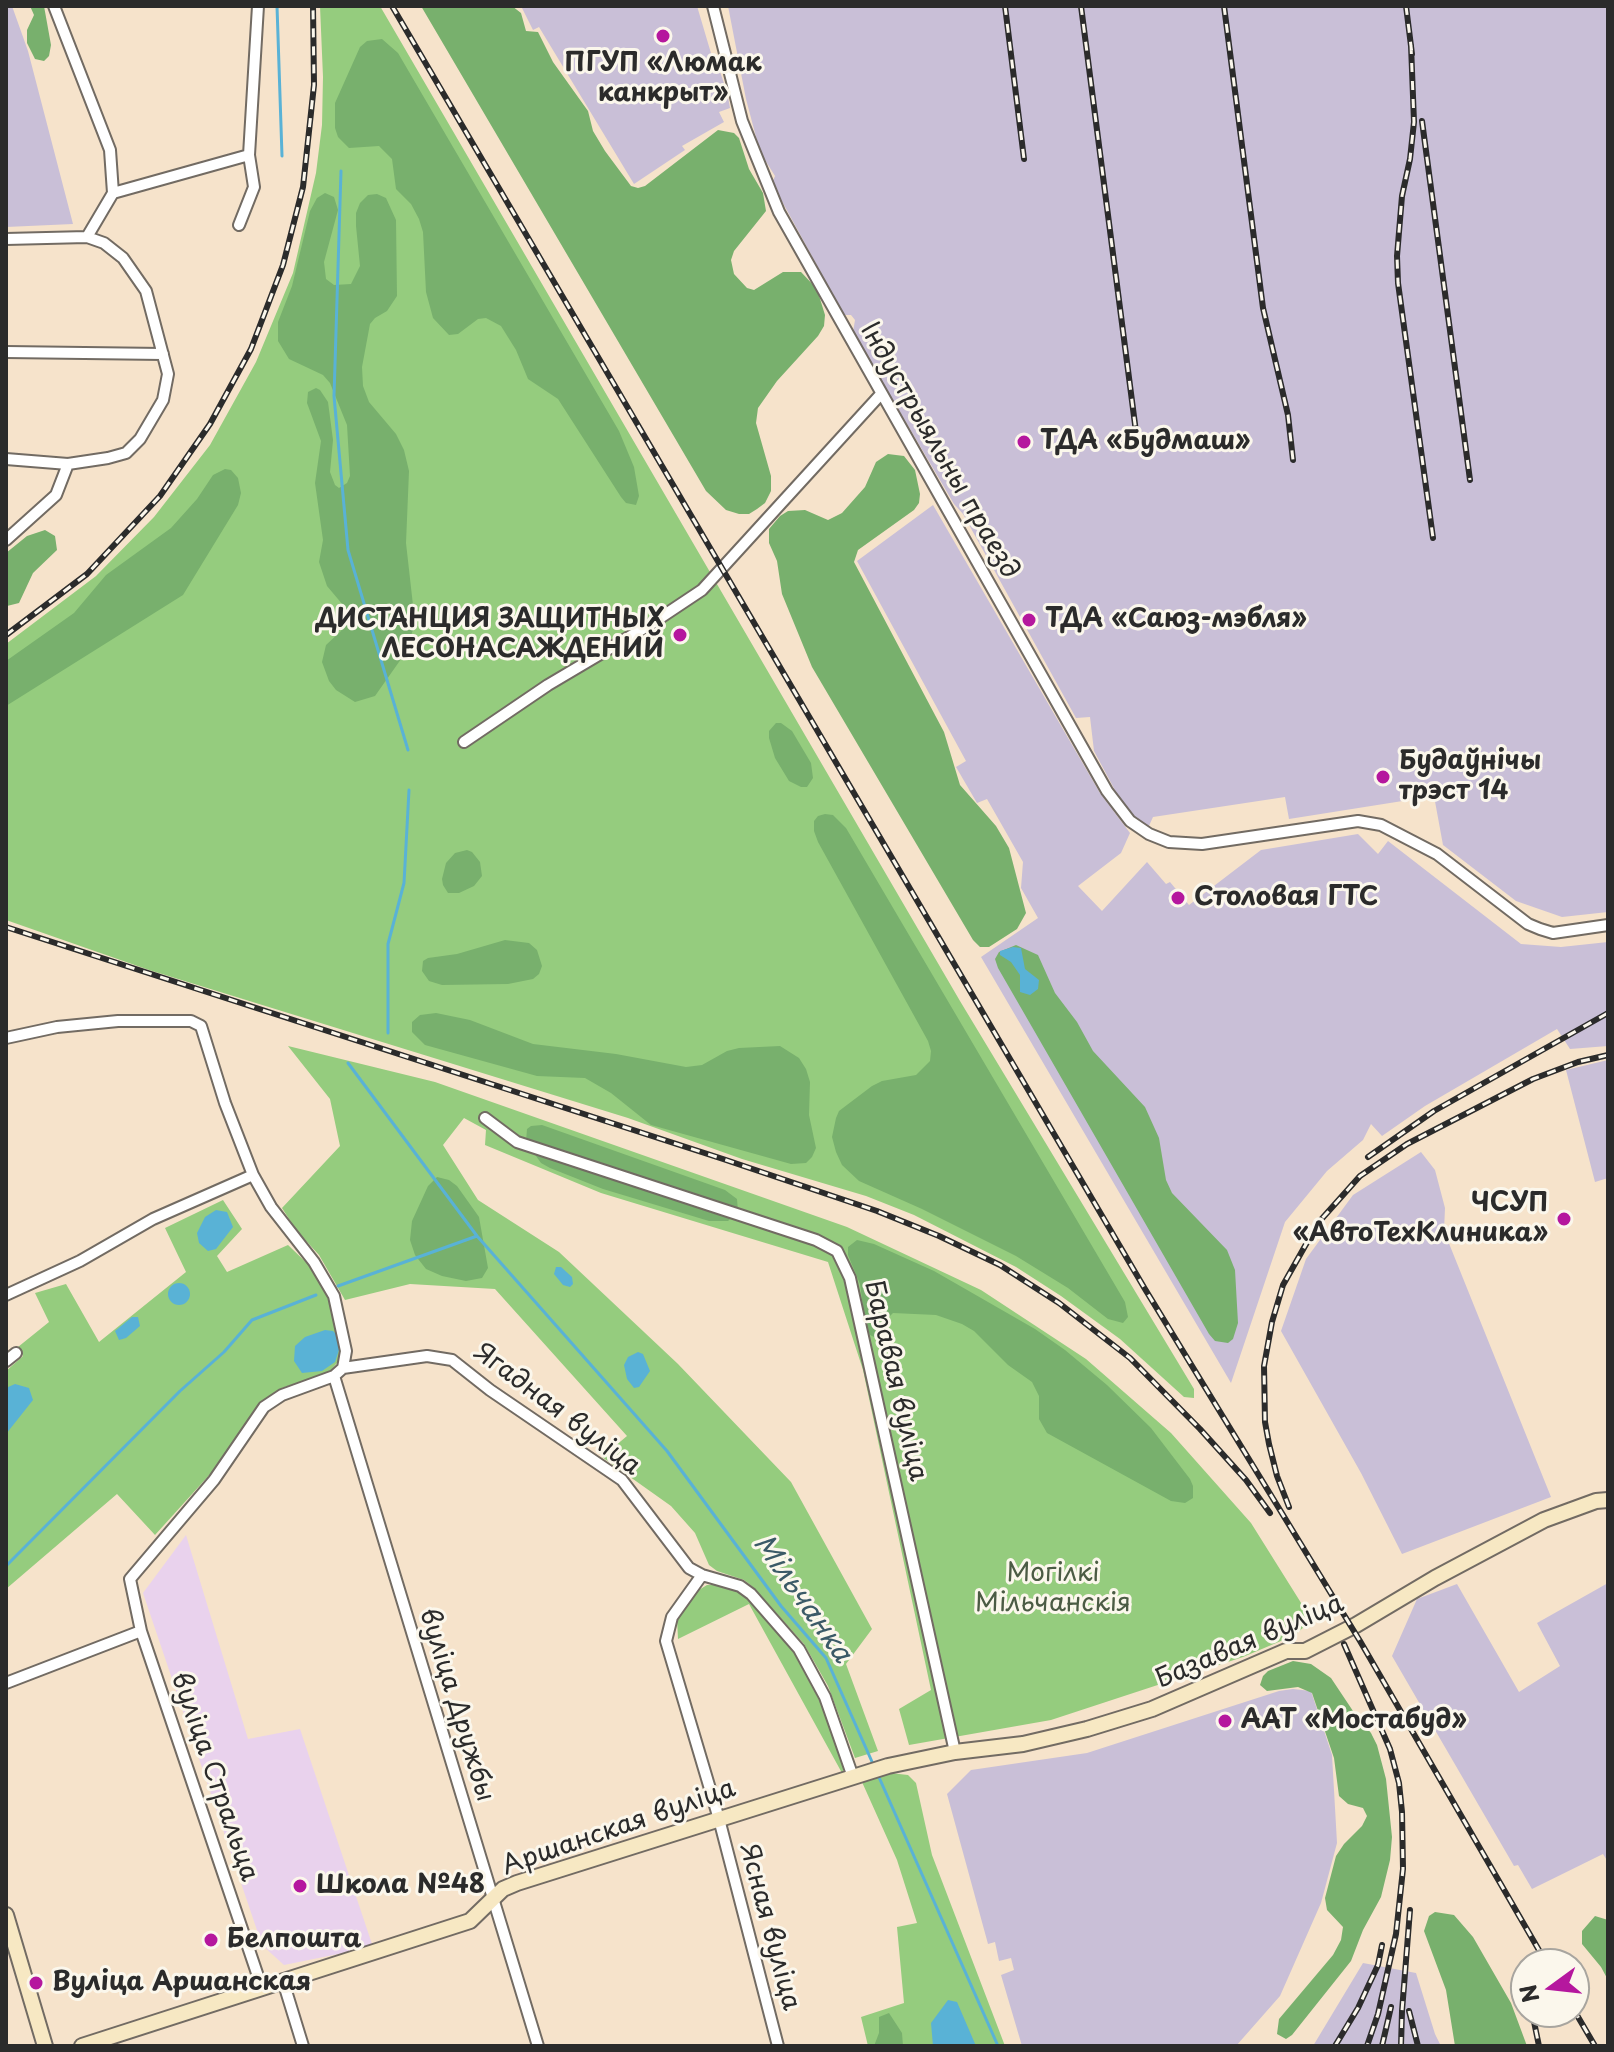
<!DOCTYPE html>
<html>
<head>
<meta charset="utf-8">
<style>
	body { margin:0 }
	#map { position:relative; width:1614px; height:2052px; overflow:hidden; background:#f6e3cb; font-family:"Playpen Sans",sans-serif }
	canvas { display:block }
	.frame { position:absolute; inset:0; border:8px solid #2b2b2b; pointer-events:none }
	.north { position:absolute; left:1510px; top:1948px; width:80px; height:80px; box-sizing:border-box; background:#fbf7ec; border:2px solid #a8a59f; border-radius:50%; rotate:255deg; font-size:22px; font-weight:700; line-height:32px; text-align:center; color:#2b2b2b }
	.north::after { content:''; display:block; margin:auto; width:28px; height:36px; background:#b5179e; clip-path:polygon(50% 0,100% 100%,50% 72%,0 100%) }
</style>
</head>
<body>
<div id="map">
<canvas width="1614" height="2052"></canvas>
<div class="frame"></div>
<div class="north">N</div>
</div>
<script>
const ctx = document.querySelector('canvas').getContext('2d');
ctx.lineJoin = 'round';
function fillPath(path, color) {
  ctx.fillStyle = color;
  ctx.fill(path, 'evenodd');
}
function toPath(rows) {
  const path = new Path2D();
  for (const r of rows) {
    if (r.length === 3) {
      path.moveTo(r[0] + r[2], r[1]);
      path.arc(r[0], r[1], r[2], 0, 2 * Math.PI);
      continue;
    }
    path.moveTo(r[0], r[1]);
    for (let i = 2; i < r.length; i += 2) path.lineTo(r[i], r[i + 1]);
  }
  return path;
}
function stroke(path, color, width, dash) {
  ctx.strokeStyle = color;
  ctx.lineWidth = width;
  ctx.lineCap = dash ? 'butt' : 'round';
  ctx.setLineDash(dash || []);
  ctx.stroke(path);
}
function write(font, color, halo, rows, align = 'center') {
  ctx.font = font + ' "Playpen Sans",sans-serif';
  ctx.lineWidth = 6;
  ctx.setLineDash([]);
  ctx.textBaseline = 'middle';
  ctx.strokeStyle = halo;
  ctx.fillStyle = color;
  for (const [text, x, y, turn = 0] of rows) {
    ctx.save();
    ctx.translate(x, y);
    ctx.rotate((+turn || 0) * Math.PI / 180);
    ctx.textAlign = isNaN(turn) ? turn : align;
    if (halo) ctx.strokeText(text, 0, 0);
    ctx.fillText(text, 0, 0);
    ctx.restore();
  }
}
const built = toPath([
	[186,1535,248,1739,300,1729,373,1947,284,1965,262,1945,143,1593]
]);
const industrial = toPath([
	[6,6,12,6,28,51,73,224,6,227],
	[521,6,697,6,713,60,716,60,727,92,730,108,719,112,724,122,682,146,685,150,634,184,539,27,533,30],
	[728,6,1608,6,1608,912,1562,917,1516,901,1443,845,1434,796,1289,819,1285,797,1153,817,1148,828,1125,809,1094,751,1090,717,1076,718,963,514,954,504,853,332,855,320,851,315,844,315,772,183,775,176,760,152,746,99],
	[933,505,1100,793,1130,833,1121,853,1078,886,1102,911,1147,862,1166,884,1170,882,1189,905,1261,850,1358,834,1378,854,1388,841,1521,944,1561,947,1608,942,1608,1046,1570,1049,1557,1029,1425,1106,1382,1136,1371,1124,1363,1140,1327,1171,1285,1222,1231,1383,981,957,1038,918,1021,888,1023,862,987,799,977,803,956,767,966,761,857,561],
	[1608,1060,1608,1178,1595,1182,1566,1070],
	[1421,1152,1435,1170,1445,1208,1444,1231,1551,1497,1402,1554,1361,1473,1281,1331,1306,1259,1353,1195],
	[1608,1583,1608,1862,1603,1854,1532,1889,1518,1865,1514,1866,1392,1656,1417,1599,1457,1584,1519,1692,1560,1666,1537,1623],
	[1293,1689,1311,1691,1332,1755,1337,1843,1321,1903,1280,1996,1236,2046,1022,2046,1001,1975,1014,1970,1011,1958,999,1961,995,1942,988,1944,947,1794,971,1770,1087,1753,1279,1691],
	[1363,1963,1416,1973,1435,2034,1441,2046,1313,2046]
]);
const green = toPath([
	[320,6,380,6,960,1001,1194,1389,1194,1398,1184,1397,1120,1339,1061,1296,1016,1267,914,1215,866,1196,742,1159,628,1118,149,970,6,920,6,644,96,576,154,517,210,445,256,362,293,273,316,173,322,125,323,77],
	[288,1046,435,1082,847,1227,981,1290,1086,1359,1171,1433,1251,1523,1303,1606,1306,1613,1305,1626,1295,1635,1243,1657,1051,1720,909,1745,899,1709,931,1690,863,1370,828,1262,601,1193,485,1145,486,1130,464,1118,443,1145,478,1200,559,1252,678,1364,791,1482,872,1629,846,1664,878,1751,855,1758,828,1686,804,1644,753,1587,744,1580,717,1571,709,1565,695,1533,671,1506,602,1457,627,1436,495,1289,410,1284,345,1300,319,1255,296,1230,282,1208,340,1146,330,1099],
	[223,1200,242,1229,217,1256,227,1272,288,1245,313,1269,328,1294,341,1346,338,1362,329,1372,282,1388,261,1402,212,1472,155,1535,117,1494,6,1589,6,1371,23,1356,18,1347,49,1322,35,1293,66,1284,99,1342,186,1272,165,1228],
	[707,1585,725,1585,745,1594,794,1653,823,1707,844,1768,842,1773,749,1604,678,1639,677,1619,694,1593],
	[890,1773,908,1775,916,1783,932,1855,1005,2046,868,2046,861,2017,904,2003,897,1927,917,1923,897,1860,862,1782]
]);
const forest = toPath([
	[30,6,44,6,51,45,49,56,44,61,35,59,27,43,27,30,34,15],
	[421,6,512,6,521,13,526,31,538,32,553,62,588,111,593,131,605,151,631,186,638,188,645,186,718,130,734,133,739,138,749,169,763,193,766,211,734,251,731,260,734,274,747,288,754,290,783,272,801,272,817,289,825,315,824,326,818,336,777,381,758,408,756,423,771,476,771,491,765,503,757,509,749,514,739,514,726,510,706,491],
	[382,39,398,53,619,431,634,467,639,496,636,505,626,503,621,497,558,399,528,379,516,350,501,326,486,318,478,319,458,334,449,335,433,318,426,292,423,232,419,219,411,204,396,189,392,159,379,146,349,148,338,137,335,128,335,103,360,47,367,41],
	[325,193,334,197,338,210,324,262,326,279,334,285,351,284,360,266,356,226,356,213,360,203,368,195,377,194,386,198,396,220,397,296,387,311,375,318,370,324,362,367,363,386,369,402,396,434,404,450,409,471,406,543,415,623,406,652,375,696,355,702,336,690,329,681,322,662,326,645,341,631,346,620,343,605,327,586,319,562,323,540,315,483,321,441,307,403,308,392,316,388,320,390,328,402,333,440,330,472,335,485,339,488,347,483,350,476,347,425,330,383,323,375,289,359,278,341,278,322,292,286,310,211,317,198],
	[888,454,904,456,915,470,920,494,919,503,914,510,858,550,854,562,944,732,960,785,996,826,1009,848,1026,913,1017,929,989,947,980,947,973,940,812,667,782,594,777,561,769,543,769,529,780,516,788,511,805,510,828,520,842,513,865,487,876,462],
	[225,469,231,470,238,478,241,493,238,505,183,595,6,706,6,661,74,613,106,575,171,528,197,499,213,475],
	[45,530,55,536,57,550,33,573,19,603,7,606,6,553,27,536],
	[776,723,781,723,792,731,811,763,813,778,807,787,801,787,789,781,775,758,769,738,769,731],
	[825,814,833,815,846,828,1125,1302,1128,1317,1123,1323,1108,1319,1068,1288,1016,1256,922,1209,859,1181,842,1165,836,1152,832,1137,836,1118,839,1111,872,1086,882,1081,916,1075,930,1061,931,1051,928,1041,818,842,814,831,814,821,818,816],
	[467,850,472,852,480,862,482,876,474,886,459,893,448,893,443,885,442,879,446,863,455,853],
	[505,940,529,943,537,950,542,966,539,974,533,979,508,984,442,985,429,981,422,971,423,961,428,958,457,954],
	[1016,945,1038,955,1055,993,1077,1022,1093,1051,1145,1107,1159,1138,1166,1180,1172,1193,1227,1250,1235,1270,1238,1323,1233,1339,1228,1343,1215,1341,1209,1334,998,968,995,959,999,952],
	[436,1013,470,1020,533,1044,616,1054,686,1067,702,1065,727,1051,739,1048,780,1046,799,1058,806,1069,810,1082,809,1115,816,1148,812,1157,806,1163,791,1164,651,1125,611,1093,585,1078,537,1076,425,1045,412,1032,412,1022,420,1015],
	[542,1125,725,1190,737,1199,738,1211,728,1221,709,1221,603,1189,550,1168,541,1163,526,1142,527,1129,531,1126],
	[437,1177,449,1180,457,1186,479,1217,488,1268,482,1278,466,1281,442,1276,426,1269,415,1255,410,1240,412,1221,428,1186],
	[857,1240,874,1244,934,1271,1035,1329,1065,1350,1107,1385,1151,1428,1190,1479,1193,1486,1193,1498,1185,1503,1171,1501,1047,1433,1039,1419,1039,1396,1032,1382,1008,1365,974,1331,962,1324,936,1315,893,1313,885,1321,882,1334,874,1337,870,1335,865,1323,860,1284,848,1255,848,1247],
	[1293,1661,1311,1664,1331,1678,1355,1714,1371,1733,1377,1745,1386,1779,1392,1837,1390,1860,1381,1897,1363,1930,1351,1961,1292,2035,1286,2039,1277,2034,1279,2019,1333,1955,1341,1940,1343,1927,1327,1910,1325,1898,1336,1856,1344,1844,1362,1826,1367,1816,1363,1808,1348,1804,1339,1796,1334,1758,1312,1693,1298,1687,1267,1691,1260,1685,1263,1676,1268,1671],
	[1435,1912,1454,1915,1473,1937,1511,2003,1527,2046,1455,2046,1446,1990,1424,1931,1429,1916],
	[1595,1916,1608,1920,1608,1980,1601,1967,1582,1944,1582,1931],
	[889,2013,902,2033,903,2046,874,2046,879,2033,879,2017]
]);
const water = toPath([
	[1013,947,1021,948,1025,969,1039,980,1038,989,1030,995,1020,992,1020,975,1011,962,1000,955,1000,951],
	[216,1210,227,1212,233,1227,216,1249,208,1251,199,1243,197,1233,205,1217],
	[556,1267,561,1267,572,1277,573,1284,570,1287,563,1285,554,1274],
	[179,1294,11],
	[132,1317,138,1317,140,1326,126,1338,119,1340,115,1331],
	[325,1330,333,1331,338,1336,339,1350,335,1362,322,1371,302,1373,294,1361,295,1346,305,1337],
	[638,1352,643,1354,650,1371,639,1387,634,1388,627,1379,624,1365,628,1357],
	[15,1384,29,1388,33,1400,6,1434,6,1388],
	[948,2000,957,2002,976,2046,933,2046,931,2023]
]);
const stream = toPath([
	[277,6,282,156],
	[341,171,334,396,348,550,408,750],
	[388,1033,388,944,404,883,409,790],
	[348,1063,477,1236,667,1451,781,1606,826,1658,873,1764],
	[338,1286,477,1236],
	[6,1566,180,1391,224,1352,252,1320,316,1295],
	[878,1775,998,2046]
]);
const street = toPath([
	[713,6,742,121,779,212,1107,791,1130,821,1149,834,1169,842,1202,844,1358,821,1381,825,1437,854,1528,924,1540,929,1553,933,1608,925],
	[249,155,258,6],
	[113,193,249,155,254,187,239,225],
	[6,239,87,237],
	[6,352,163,354],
	[6,459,68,464],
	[6,540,56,495,68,464,108,458,126,453,140,439,163,400,168,374,146,291,123,258,104,243,87,237,113,193,110,150,54,6],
	[464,742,548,685,651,624,702,590,881,394],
	[6,1038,57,1027,118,1021,191,1021,201,1026,225,1103,253,1175,271,1207,314,1262,334,1296,346,1351,343,1368],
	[485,1118,517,1142,816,1240,837,1251,850,1278,955,1752],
	[6,1295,80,1261,153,1219,253,1175],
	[6,1361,16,1353],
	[334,1376,538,2046],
	[702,1575,672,1617,666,1641,719,1819,778,2046],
	[6,1683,141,1631],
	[283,1981,303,2046],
	[262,1988,141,1631,130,1579,214,1480,264,1407,282,1395,334,1376,343,1368,427,1356,452,1360,490,1390,622,1480,689,1568,702,1575,740,1586,751,1594,799,1649,825,1697,853,1777]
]);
const secondary = toPath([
	[6,1915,45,2046],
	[82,2046,470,1921,503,1889,517,1883,888,1766,955,1752,1023,1744,1087,1729,1152,1709,1286,1651,1305,1651,1356,1625,1435,1578,1544,1520,1596,1501,1608,1500]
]);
const rail = toPath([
	[392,6,1145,1289,1360,1641,1547,1964],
	[1005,6,1024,159],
	[1081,6,1136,432],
	[1224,6,1263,308,1288,415,1293,460],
	[1406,6,1412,54],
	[1411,45,1414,122,1410,159,1402,196,1397,256,1398,283,1433,538],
	[1422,121,1470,480],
	[6,635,87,574,160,496,210,424,251,349,283,265,303,187,314,85,313,6],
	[6,927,723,1159,877,1211,939,1236,1000,1265,1059,1303,1130,1358,1200,1429,1246,1480,1270,1513],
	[1368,1157,1434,1111,1608,1013],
	[1289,1507,1277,1476,1269,1444,1265,1422,1264,1366,1272,1322,1283,1285,1318,1223,1360,1176,1407,1144,1533,1079,1578,1062,1608,1055],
	[1344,1644,1390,1749,1399,1783,1402,1812,1403,1869,1396,1934,1378,2014,1367,2046],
	[1574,2010,1595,2046],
	[1409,2011,1418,2046],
	[1532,2012,1539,2046],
	[1335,2046,1358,2008,1378,1965,1382,1945],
	[1382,2046,1391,2007],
	[1401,2046,1402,2011,1410,1910]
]);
const markers = [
	[663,36,8,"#b5179e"],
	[1024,442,8,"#b5179e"],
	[1029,620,8,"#b5179e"],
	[680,635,8,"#b5179e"],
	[1383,777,8,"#b5179e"],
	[1178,898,8,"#b5179e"],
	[1564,1219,8,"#b5179e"],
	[1225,1721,8,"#b5179e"],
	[300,1886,8,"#b5179e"],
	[211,1940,8,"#b5179e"],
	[36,1983,8,"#b5179e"]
];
const poiNames = [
	["ПГУП «Люмак",663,64,"center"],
	["канкрыт»",663,94,"center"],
	["ТДА «Будмаш»",1040,442],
	["ДИСТАНЦИЯ ЗАЩИТНЫХ",664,620,"right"],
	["ЛЕСОНАСАЖДЕНИЙ",664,650,"right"],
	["ТДА «Саюз-мэбля»",1045,620],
	["Будаўнічы",1399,762],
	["трэст 14",1399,792],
	["Столовая ГТС",1194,898],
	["ЧСУП",1548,1204,"right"],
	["«АвтоТехКлиника»",1548,1234,"right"],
	["ААТ «Мостабуд»",1241,1721],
	["Школа №48",316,1886],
	["Белпошта",227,1940],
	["Вуліца Аршанская",52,1983]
];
const streetNames = [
	["Індустрыяльны праезд",939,451,60],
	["Баравая вуліца",895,1381,77],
	["Ягадная вуліца",557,1410,37],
	["Базавая вуліца",1250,1642,-23],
	["вуліца Дружбы",456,1705,73],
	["вуліца Стральца",214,1777,71],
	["Аршанская вуліца",619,1828,-19],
	["Ясная вуліца",769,1927,75]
];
const parkNames = [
	["Могілкі",1053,1574],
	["Мільчанскія",1053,1604]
];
const waterNames = [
	["Мільчанка",802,1599,55]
];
fillPath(built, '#e9d2ed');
fillPath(industrial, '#c9bfd7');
fillPath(green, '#95cc7e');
fillPath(forest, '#78b06d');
fillPath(water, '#59b2d6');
stroke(stream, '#59b2d6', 3);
stroke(street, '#726b63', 14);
stroke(secondary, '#726b63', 18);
stroke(street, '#fff', 10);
stroke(secondary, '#f7e8c3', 14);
stroke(rail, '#2b2b2b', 6);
stroke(rail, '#fbf7ec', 3, [9]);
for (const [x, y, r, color] of markers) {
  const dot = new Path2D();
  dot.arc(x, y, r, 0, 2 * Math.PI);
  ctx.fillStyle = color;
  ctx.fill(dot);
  stroke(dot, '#fbf7ec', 3);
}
write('bold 26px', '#2b2b2b', '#fbf7ec', poiNames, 'left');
write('26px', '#2b2b2b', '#fbf7ec', streetNames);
write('26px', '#4b5b44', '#fbf7ec', parkNames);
write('italic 28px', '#3b5a67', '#fbf7ec', waterNames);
</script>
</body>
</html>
